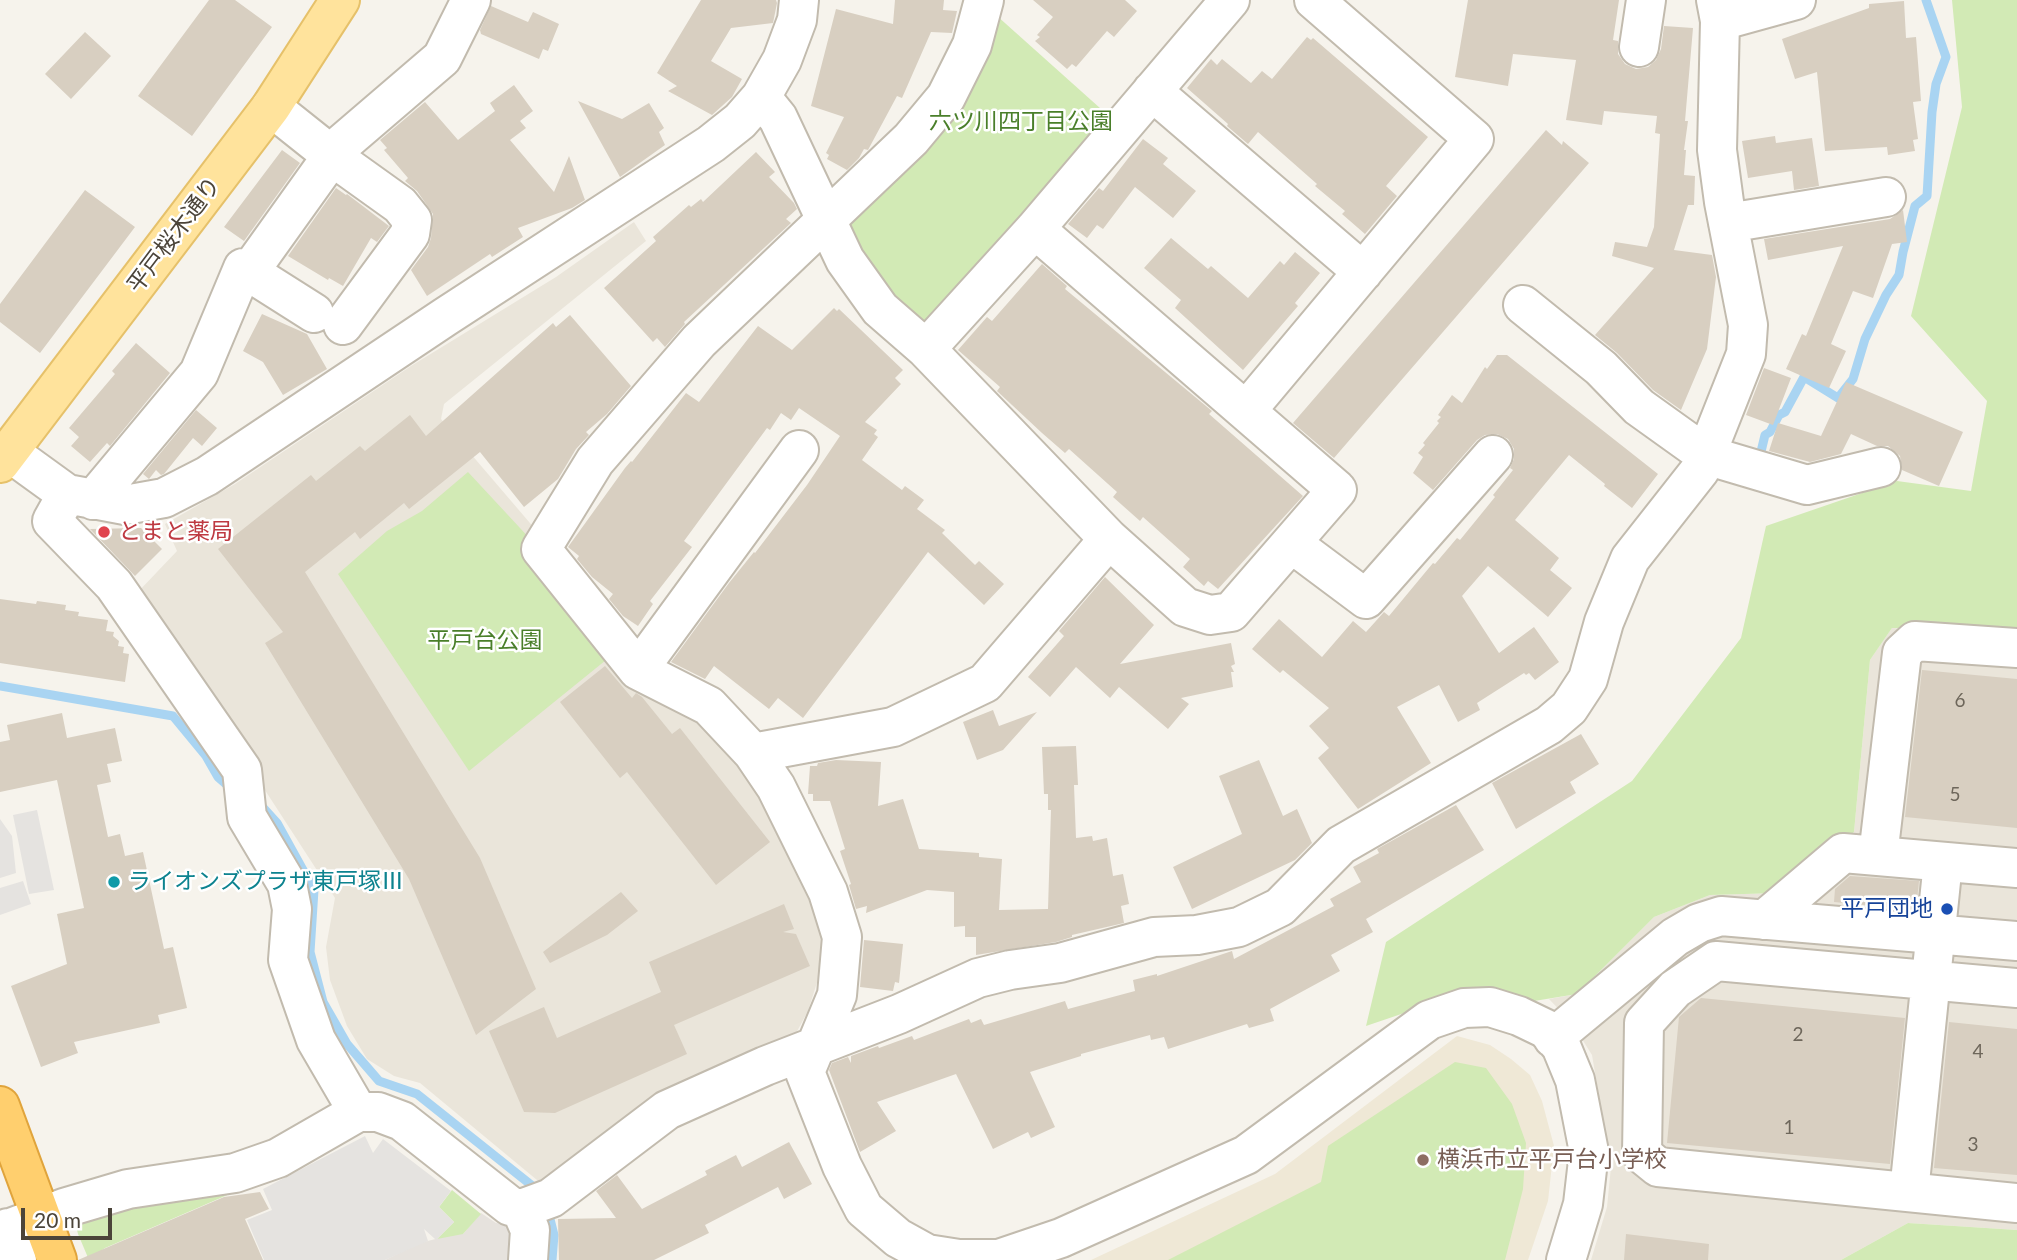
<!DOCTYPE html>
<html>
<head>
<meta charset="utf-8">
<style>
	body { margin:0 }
	#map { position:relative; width:2017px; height:1260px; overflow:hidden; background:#f6f3ec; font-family:Lato,sans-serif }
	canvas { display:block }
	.scale { position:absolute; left:21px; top:1208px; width:91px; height:32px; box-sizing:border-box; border:4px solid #4b4439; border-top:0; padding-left:9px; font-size:21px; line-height:24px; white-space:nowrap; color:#4b4439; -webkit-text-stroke:5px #fff; paint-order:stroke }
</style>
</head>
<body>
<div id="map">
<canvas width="2017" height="1260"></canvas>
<div class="scale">20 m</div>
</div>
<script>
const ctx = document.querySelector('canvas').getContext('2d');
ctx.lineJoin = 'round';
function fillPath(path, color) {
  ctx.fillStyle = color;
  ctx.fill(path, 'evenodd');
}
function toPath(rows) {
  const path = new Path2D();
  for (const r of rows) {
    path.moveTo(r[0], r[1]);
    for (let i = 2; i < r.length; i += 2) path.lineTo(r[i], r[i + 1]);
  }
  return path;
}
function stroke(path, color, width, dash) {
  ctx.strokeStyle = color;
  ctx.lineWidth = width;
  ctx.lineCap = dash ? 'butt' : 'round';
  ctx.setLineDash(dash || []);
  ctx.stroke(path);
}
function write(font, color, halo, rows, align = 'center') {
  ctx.font = font + ' Lato,"Noto Sans JP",sans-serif';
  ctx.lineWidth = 5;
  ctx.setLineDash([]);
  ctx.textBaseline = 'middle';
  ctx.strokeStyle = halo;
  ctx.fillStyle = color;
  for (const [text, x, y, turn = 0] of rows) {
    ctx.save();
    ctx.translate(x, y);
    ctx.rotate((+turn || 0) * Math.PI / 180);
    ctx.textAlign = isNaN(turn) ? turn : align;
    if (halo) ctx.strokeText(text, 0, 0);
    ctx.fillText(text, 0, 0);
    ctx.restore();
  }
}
const residential = toPath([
	[634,222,646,241,444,404,441,419,689,709,762,786,822,924,825,957,808,1011,795,1035,543,1185,420,1083,394,1076,367,1059,347,1026,330,980,326,947,335,898,137,593,177,551,165,524,235,484,411,366,556,277],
	[1892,628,2017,636,2017,1230,1908,1223,1841,1260,1591,1260,1607,1207,1611,1167,1592,1055,1572,1023,1549,999,1577,994,1654,917,1710,895,1779,893,1854,832,1870,660]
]);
const industrial = toPath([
	[481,1213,496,1223,508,1224,518,1260,385,1260,420,1243,459,1233,463,1234]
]);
const education = toPath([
	[1457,1036,1490,1045,1511,1059,1530,1075,1542,1101,1554,1146,1548,1201,1528,1260,1091,1260,1275,1174]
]);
const green = toPath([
	[1952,0,2017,0,2017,630,1892,628,1870,660,1854,832,1779,893,1710,895,1654,917,1577,994,1528,1002,1472,990,1366,1026,1386,942,1632,781,1741,638,1766,526,1897,481,1971,491,1987,401,1911,316,1962,107],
	[996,15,1110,117,924,329,886,292,845,224],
	[468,472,533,542,606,660,469,771,338,574,387,531,422,511],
	[1455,1062,1486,1068,1512,1104,1526,1143,1523,1189,1505,1260,1168,1260,1321,1182,1328,1146],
	[452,1190,481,1214,463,1234,437,1239,454,1222,439,1207],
	[232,1193,105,1248,89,1260,78,1234,77,1230,84,1218,133,1205],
	[1908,1223,2017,1230,2017,1260,1841,1260]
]);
const parking = toPath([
	[37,810,54,890,29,894,13,815],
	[0,819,12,836,16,873,0,878],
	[23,881,31,904,0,915,0,888],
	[365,1136,373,1153,383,1139,451,1191,439,1207,454,1222,437,1239,435,1239,424,1229,428,1241,385,1260,264,1260,247,1220,272,1210,263,1189]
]);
const stream = toPath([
	[1759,460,1765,435,1770,432,1779,415,1785,412,1804,377,1838,398,1853,379,1865,339,1886,295,1899,275,1903,252,1915,206,1927,196,1932,112,1936,84,1946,57,1926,0],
	[0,686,173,716,206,756,218,777,233,790],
	[258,802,277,823,314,890,310,952,323,1002,347,1044,379,1081,417,1094,540,1192],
	[547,1207,554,1235,552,1260]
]);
const building = toPath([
	[209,0,235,0,272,27,192,136,138,96],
	[701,0,776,0,777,3,773,23,731,28,711,61,742,79,732,97,712,115,668,91,677,86,657,73],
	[895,0,944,0,943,10,957,11,952,33,931,32,902,98,897,96,868,150,864,149,859,158,847,170,827,159,829,155,826,153,844,117,811,106,836,9,893,24],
	[1033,0,1125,0,1137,11,1114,37,1107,31,1076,67,1072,64,1067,69,1035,41,1040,37,1037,35,1053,17],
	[1468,0,1619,0,1613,40,1618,41,1618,54,1625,64,1636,69,1648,67,1656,60,1661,49,1664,26,1693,28,1685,121,1688,121,1684,150,1686,150,1684,175,1695,176,1694,205,1688,205,1674,250,1712,255,1716,277,1707,349,1681,410,1653,390,1617,353,1595,335,1654,268,1612,256,1615,242,1647,247,1654,227,1660,134,1655,133,1657,116,1604,111,1602,125,1566,120,1576,60,1513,54,1508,86,1455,77],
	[1904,1,1906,38,1916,37,1921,101,1913,102,1918,139,1913,140,1915,151,1888,155,1887,147,1825,151,1817,72,1795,79,1782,39,1869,8,1869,4],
	[491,6,528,22,533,12,559,24,548,51,543,49,539,59,481,34,480,30],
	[85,32,111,56,71,99,45,74],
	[1307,37,1311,40,1313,38,1428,137,1386,186,1397,196,1365,234,1342,214,1345,211,1315,186,1317,184,1258,132,1248,144,1227,126,1228,124,1187,88,1211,59,1217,65,1222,59,1251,83,1262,71,1272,79],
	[514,85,533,111,520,121,526,128,510,140,554,192,569,156,585,200,572,208,518,228,523,237,492,257,490,254,427,296,411,270,428,247,431,238,433,214,417,191,405,181,408,178,384,150,387,148,380,140,425,102,458,140,495,111,490,103],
	[578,101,622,119,649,103,664,128,659,132,665,145,620,177],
	[1546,130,1562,145,1563,141,1589,163,1334,458,1293,423],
	[1775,136,1776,143,1812,138,1819,186,1794,190,1792,171,1748,178,1742,141],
	[1143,139,1168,158,1163,164,1196,191,1173,218,1135,187,1103,229,1097,225,1087,238,1068,224,1099,188,1103,191],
	[282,150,300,163,244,241,224,227],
	[756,152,775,172,769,177,794,203,797,209,786,219,791,223,684,322,685,324,665,347,657,338,653,342,604,288,656,241,653,237,689,205,691,207,701,199,703,202],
	[336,188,346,195,347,194,389,226,377,242,371,238,343,286,329,278,328,280,288,256],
	[85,190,135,227,40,353,0,322,0,304],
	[1903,210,1907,242,1892,244,1873,298,1853,291,1831,344,1846,351,1829,388,1786,369,1802,334,1806,336,1843,246,1768,260,1764,239,1890,219],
	[1171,238,1208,269,1211,266,1248,298,1280,261,1284,265,1295,252,1320,273,1295,303,1298,306,1243,370,1175,308,1181,300,1144,268],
	[1042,264,1067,286,1065,289,1212,411,1209,414,1303,496,1218,589,1208,581,1204,586,1183,567,1190,559,1143,517,1140,521,1113,497,1117,492,1069,449,1065,453,1042,433,997,391,1000,387,958,350,987,317,992,321],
	[834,308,837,311,839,309,903,370,895,378,901,384,865,422,877,430,874,434,878,437,862,460,902,490,905,486,924,500,917,509,945,530,942,533,975,565,979,561,1004,584,984,605,928,552,803,718,778,698,769,709,714,666,705,679,671,662,729,583,754,552,755,553,807,485,840,436,799,408,791,420,781,413,770,430,767,428,684,541,692,547,650,601,653,604,638,626,623,616,609,599,613,594,592,577,577,559,579,556,568,547,625,468,631,461,632,462,686,393,699,402,758,326,792,350],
	[262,314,307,334,327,369,283,395,263,362,243,351],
	[570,315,631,386,607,414,586,432,589,435,576,449,558,479,524,507,480,452,409,509,404,503,360,539,355,532,305,572,480,858,536,989,476,1035,409,879,265,643,283,632,218,549,311,475,316,481,360,446,365,451,410,415,426,436,553,323,556,327],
	[136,343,170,373,110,446,107,443,90,462,71,446,79,437,69,428,115,374,112,371],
	[1497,355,1507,355,1658,474,1632,508,1604,486,1605,484,1569,455,1515,520,1559,558,1550,570,1572,588,1548,617,1488,566,1462,596,1499,653,1534,627,1559,662,1535,680,1529,673,1526,675,1524,673,1477,703,1480,710,1458,722,1439,685,1397,707,1431,763,1358,809,1318,758,1329,748,1309,726,1329,708,1283,670,1280,673,1252,649,1279,619,1322,657,1353,621,1366,632,1384,612,1389,616,1433,563,1435,564,1457,538,1460,540,1495,497,1493,495,1513,470,1510,468,1514,459,1514,449,1508,439,1497,434,1485,435,1477,440,1433,490,1413,473,1423,457,1418,453,1425,445,1423,443,1439,423,1437,421,1441,417,1438,415,1452,395,1462,403,1485,367,1487,369],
	[1764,368,1791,378,1773,425,1746,415],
	[1846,382,1963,432,1939,486,1902,470,1900,456,1888,446,1877,446,1851,434,1841,454,1810,462,1769,451,1778,423,1821,436],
	[196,410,217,428,202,446,193,438,164,474,161,475,156,470,149,479,143,474],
	[141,528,162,549,135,576,90,529],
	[1105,577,1154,625,1120,664,1231,643,1235,664,1231,666,1234,672,1231,672,1233,687,1181,698,1189,704,1168,729,1119,687,1110,698,1076,667,1050,697,1028,677,1064,636,1059,631],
	[0,599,36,604,37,601,66,605,65,610,79,612,78,616,108,620,106,631,114,632,113,636,119,641,118,646,124,647,123,653,129,654,125,682,0,663],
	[605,666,632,698,636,693,642,697,672,734,680,728,770,842,716,885,627,772,620,778,560,702],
	[1922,670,2017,679,2017,828,1905,817],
	[993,710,999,726,1037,712,1003,750,977,760,963,722],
	[62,713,67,738,115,728,122,761,107,764,111,782,97,785,108,837,120,834,125,856,143,852,164,949,173,947,187,1008,158,1015,160,1023,74,1042,78,1053,41,1067,11,986,67,964,57,914,84,908,57,780,0,792,0,742,10,740,7,725],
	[1581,734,1599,764,1570,782,1576,793,1516,829,1492,783],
	[1076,746,1078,785,1074,785,1076,838,1092,836,1093,841,1107,838,1113,876,1123,874,1129,904,1121,906,1124,923,1072,935,1072,937,1056,942,976,955,976,937,965,937,965,926,954,927,954,892,927,890,866,913,867,906,856,909,849,885,851,884,840,851,845,849,830,801,813,801,813,794,808,794,810,766,817,766,818,763,836,760,881,762,878,806,903,799,919,849,979,853,979,857,1002,859,999,910,1048,909,1051,810,1048,810,1048,794,1044,794,1042,747],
	[1259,760,1283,816,1297,809,1312,843,1295,860,1192,909,1173,867,1242,834,1219,776],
	[1456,805,1484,850,1366,919,1373,932,1331,955,1340,971,1270,1009,1274,1021,1249,1028,1247,1024,1168,1049,1164,1037,1151,1040,1150,1035,1081,1054,1081,1056,1030,1072,1055,1127,1031,1138,1028,1132,993,1149,956,1074,877,1102,896,1131,860,1152,829,1070,832,1063,848,1057,851,1063,851,1056,878,1046,879,1048,912,1036,914,1040,969,1019,971,1023,981,1019,984,1025,1065,1001,1068,1009,1135,991,1133,980,1157,974,1157,976,1232,951,1234,959,1334,906,1330,899,1361,882,1353,867,1379,853,1377,849],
	[1850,876,1919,881,1916,910,1834,902,1835,889],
	[621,892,638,911,607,935,550,963,543,952],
	[784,904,794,929,783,932,796,934,810,966,674,1025,687,1054,555,1113,524,1112,489,1031,544,1007,557,1038,661,992,649,962],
	[864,940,903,944,899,983,895,982,893,991,860,987],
	[1701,998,1905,1018,1890,1164,1667,1143,1679,1017],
	[1949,1022,2017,1029,2017,1175,1934,1168],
	[789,1142,812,1184,784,1199,778,1187,705,1225,709,1233,654,1260,559,1260,558,1219,616,1218,596,1191,617,1175,642,1209,707,1175,705,1171,736,1155,742,1167],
	[260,1192,269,1209,245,1219,263,1260,78,1260,224,1197],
	[1626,1234,1709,1244,1708,1260,1624,1260]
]);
const minor = toPath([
	[984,0,972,45,946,97,911,139,699,341,595,461,541,549,638,670,709,706,753,753,776,787,828,892,842,937,837,995,805,1072,842,1166,864,1209,898,1238,927,1254,959,1259,999,1259,1061,1238,1246,1155,1429,1020,1464,1008,1490,1007,1519,1016,1546,1029,1561,1046,1575,1080,1589,1152,1583,1204,1566,1260],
	[1720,21,1796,0],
	[1639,47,1646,0],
	[1152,91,1363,272],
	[761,97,778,118,845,260,880,309,926,349,1109,539,1185,607,1210,615,1231,612,1337,490,1035,229],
	[271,107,340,162,400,205,412,220,410,234,343,325],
	[330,154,442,58,471,0],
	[1728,223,1886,197],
	[249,272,332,156],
	[1523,305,1601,368,1639,407,1706,455,1807,485,1881,467],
	[926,349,1035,229,1230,0],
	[1246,411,1474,139,1314,0],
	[9,452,67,494,125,505,164,498,207,476,445,317,711,144,740,121,761,97,782,60,797,20,799,0],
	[67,494,52,521,114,585,242,770,247,817,287,884,292,909,288,960,316,1040,358,1112],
	[93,500,199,373,243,268,314,313],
	[1291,543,1366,599,1493,455],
	[638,670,799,450],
	[753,753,893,727,985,683,1109,539],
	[1878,856,1902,653,1915,641,2017,648],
	[1764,920,1843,853,2017,868],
	[2017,988,1716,961,1675,989,1644,1023,1642,1154,1658,1167,2017,1203],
	[1553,1038,1675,937,1699,923,1721,916,2017,941],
	[1909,1192,1943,862],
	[521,1209,530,1230,528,1260],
	[8,1228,17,1260],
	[0,1232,64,1208,128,1189,235,1173,278,1158,358,1112,378,1112,402,1121,510,1206,521,1209,551,1198,667,1110,765,1066,899,1014,978,978,1010,970,1060,963,1154,937,1197,935,1239,927,1280,907,1341,845,1549,725,1569,708,1588,679,1604,622,1630,559,1700,470,1746,354,1748,325,1724,202,1717,150,1720,21,1716,0]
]);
const major = toPath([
	[0,463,271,107,340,0]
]);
const highway = toPath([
	[0,1106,57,1260]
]);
const markers = [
	[104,532,7,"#e0444e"],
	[114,882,7,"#0f9aa8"],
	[1947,909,7,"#1a4fb4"],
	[1423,1160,7,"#8d6e63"]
];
const numberNames = [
	["6",1960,701],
	["5",1955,795],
	["2",1798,1035],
	["4",1978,1052],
	["1",1789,1128],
	["3",1973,1145]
];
const parkNames = [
	["六ツ川四丁目公園",1021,122],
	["平戸台公園",485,641]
];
const streetNames = [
	["平戸桜木通り",174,235,-53]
];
const healthNames = [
	["とまと薬局",118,532]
];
const cultureNames = [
	["ライオンズプラザ東戸塚Ⅲ",128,882]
];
const transitNames = [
	["平戸団地",1933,909]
];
const educationNames = [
	["横浜市立平戸台小学校",1437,1160]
];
fillPath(residential, '#eae5da');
fillPath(industrial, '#e6e2dd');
fillPath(education, '#efe8d6');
fillPath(green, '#d2eab5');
fillPath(parking, '#e5e3e0');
stroke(stream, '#a9d4f2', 9);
fillPath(building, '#d8cfc1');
stroke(minor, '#c2bbae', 42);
stroke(major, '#e6c16a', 42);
stroke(highway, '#e0a43c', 42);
stroke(minor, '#fff', 38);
stroke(major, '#ffe39c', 38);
stroke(highway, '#ffcf6e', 38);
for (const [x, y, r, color] of markers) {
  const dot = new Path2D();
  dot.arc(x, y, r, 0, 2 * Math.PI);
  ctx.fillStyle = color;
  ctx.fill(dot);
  stroke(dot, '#fff', 2.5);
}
write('19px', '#6e675b', null, numberNames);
write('23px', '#4a7f2a', '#fff', parkNames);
write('23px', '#4b4439', '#fff', streetNames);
write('23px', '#be3a42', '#fff', healthNames, 'left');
write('23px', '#0d838f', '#fff', cultureNames, 'left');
write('23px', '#164399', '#fff', transitNames, 'right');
write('23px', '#785e54', '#fff', educationNames, 'left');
</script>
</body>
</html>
